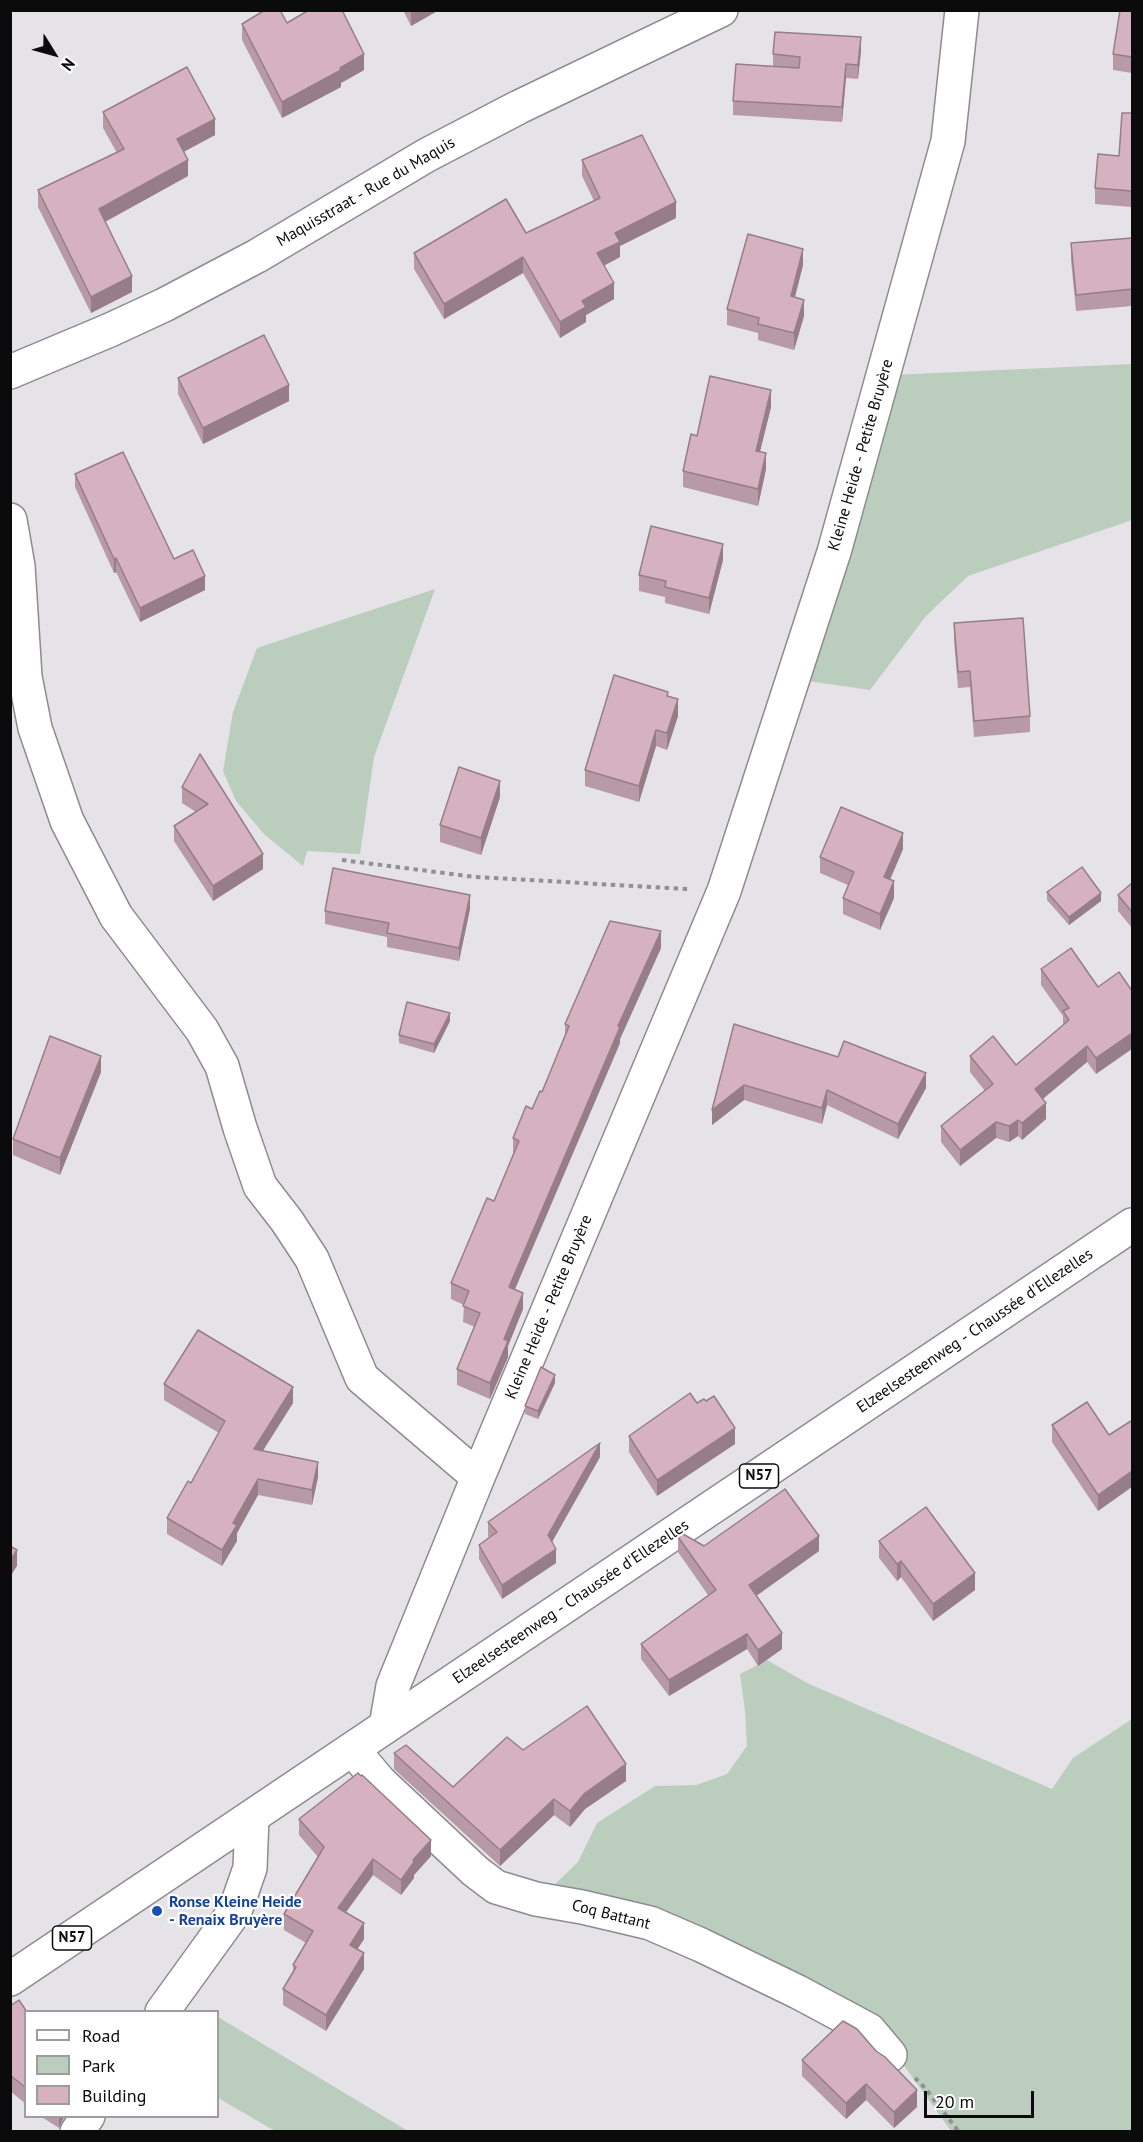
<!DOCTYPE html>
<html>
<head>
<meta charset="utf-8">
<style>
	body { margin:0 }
	#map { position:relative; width:1143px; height:2142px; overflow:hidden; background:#e5e3e8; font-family:"PT Sans",sans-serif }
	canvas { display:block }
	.frame { position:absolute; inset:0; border:12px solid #0b0b0c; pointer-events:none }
	.legend { position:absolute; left:24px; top:2010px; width:195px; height:108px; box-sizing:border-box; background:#fff; border:2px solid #9d9d9e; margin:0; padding:8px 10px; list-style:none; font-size:18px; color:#0b0b0c }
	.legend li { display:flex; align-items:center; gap:12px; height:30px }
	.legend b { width:30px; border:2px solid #9d9d9e }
	.north { position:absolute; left:24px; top:24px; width:60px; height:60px; -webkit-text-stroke:4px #fff; paint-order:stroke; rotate:127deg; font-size:16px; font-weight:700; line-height:24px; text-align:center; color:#0b0b0c }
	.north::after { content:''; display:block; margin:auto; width:21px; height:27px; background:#0b0b0c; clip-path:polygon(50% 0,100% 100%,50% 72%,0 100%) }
	.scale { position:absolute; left:924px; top:2091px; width:110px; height:27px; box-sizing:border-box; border:3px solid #0b0b0c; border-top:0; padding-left:8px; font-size:18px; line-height:21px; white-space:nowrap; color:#0b0b0c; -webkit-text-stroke:4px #fff; paint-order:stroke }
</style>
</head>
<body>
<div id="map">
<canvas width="1143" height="2142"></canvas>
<div class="frame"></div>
<ul class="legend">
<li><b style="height:8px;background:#fff"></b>Road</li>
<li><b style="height:16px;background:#bbcdbd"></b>Park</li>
<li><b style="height:16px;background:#d6b2c1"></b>Building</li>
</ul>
<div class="north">N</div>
<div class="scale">20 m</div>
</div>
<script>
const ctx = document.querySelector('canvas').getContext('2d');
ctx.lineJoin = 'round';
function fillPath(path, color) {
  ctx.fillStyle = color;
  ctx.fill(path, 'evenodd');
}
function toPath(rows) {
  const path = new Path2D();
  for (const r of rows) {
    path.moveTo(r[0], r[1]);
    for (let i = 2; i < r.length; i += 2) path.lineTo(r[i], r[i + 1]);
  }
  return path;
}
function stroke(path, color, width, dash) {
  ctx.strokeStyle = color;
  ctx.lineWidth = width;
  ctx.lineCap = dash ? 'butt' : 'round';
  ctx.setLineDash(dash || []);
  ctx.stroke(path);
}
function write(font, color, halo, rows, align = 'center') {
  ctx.font = font + ' "PT Sans",sans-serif';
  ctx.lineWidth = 4.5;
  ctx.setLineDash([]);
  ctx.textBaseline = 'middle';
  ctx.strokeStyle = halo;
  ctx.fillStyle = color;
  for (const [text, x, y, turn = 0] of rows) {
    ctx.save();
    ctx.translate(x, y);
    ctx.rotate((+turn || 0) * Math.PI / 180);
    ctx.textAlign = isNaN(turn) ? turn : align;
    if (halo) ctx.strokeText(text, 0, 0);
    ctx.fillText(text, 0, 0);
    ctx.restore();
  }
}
const green = toPath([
	[1132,364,1132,520,968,576,926,616,870,690,801,680,892,375],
	[435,589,374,757,360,854,307,851,303,866,265,835,236,801,223,771,233,712,257,648],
	[767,1660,807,1683,1052,1789,1073,1758,1132,1719,1132,2131,951,2131,877,2028,548,1891,578,1862,597,1823,655,1786,697,1785,727,1774,747,1746,745,1711,740,1674],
	[218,2017,408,2131,409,2131,275,2131,218,2098]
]);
const path = toPath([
	[342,860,475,877,688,889],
	[915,2078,925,2088,959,2132]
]);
const minor = toPath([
	[10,372,110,330,164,305,257,256,427,155,519,107,721,10],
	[10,520,18,566,25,677,35,728,67,821,116,916,202,1030,222,1066,240,1128,260,1186,287,1221,312,1259,362,1378,478,1477],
	[386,1726,393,1686,478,1477,724,891,834,552,948,141,962,10],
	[353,1750,380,1782,475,1871,496,1887,536,1899,582,1907,650,1923,701,1945,798,1992,869,2030,890,2055],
	[162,2012,235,1911,250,1868,252,1817],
	[77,2132,88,2116]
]);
const primary = toPath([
	[10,1979,1132,1225]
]);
const wall = toPath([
	[403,10,439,10,411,26],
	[1132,10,1132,73,1113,70,1113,54],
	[287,23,364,70,341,83,341,87,282,118,242,40,242,24],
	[861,51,858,79,846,78,842,122,733,115,733,101,773,66,773,54],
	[103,112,215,135,184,152,188,176,105,222,132,292,91,313,38,207,38,190,117,153,103,128],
	[1132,113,1132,207,1095,204,1095,188,1119,156],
	[582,160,676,218,620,246,620,257,604,266,614,299,586,315,586,322,560,338,523,273,444,319,414,269,414,253,526,233,594,201,582,176],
	[1132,238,1132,306,1076,311,1071,260,1071,243],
	[803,265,795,297,804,316,794,350,758,340,758,333,727,325,727,309],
	[178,378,289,401,203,444,178,394],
	[771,407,760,452,766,469,758,506,683,487,683,471,697,436],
	[75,474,205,590,140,622,116,572,114,573,75,487],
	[723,560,709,614,665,603,665,597,639,591,639,575],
	[954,623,1030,716,1030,732,974,737,970,687,958,688,954,640],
	[668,697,678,716,667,750,656,746,639,802,585,786,585,770],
	[200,754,263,869,213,901,174,841,174,826,196,812,182,803,182,787],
	[500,797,481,855,440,842,440,825],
	[903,849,890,880,894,898,880,930,843,914,843,898,848,885,820,873,820,857],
	[1132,883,1132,928,1118,911,1118,895],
	[1047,892,1101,901,1069,925,1047,900],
	[470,909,459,961,387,947,387,937,325,924,325,911],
	[661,948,620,1039,620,1043,515,1289,523,1309,508,1346,508,1357,490,1399,457,1385,457,1369,475,1327,463,1322,464,1305,451,1299,451,1283,494,1201,513,1154,513,1138,542,1092,565,1036,565,1024],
	[1041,969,1098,987,1096,1074,1087,1062,1043,1099,1046,1119,1022,1140,1018,1136,1009,1142,996,1138,960,1166,941,1142,941,1126,985,1091,970,1072,970,1056,1016,1065,1063,1025,1063,1016,1041,985],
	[450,1021,434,1053,399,1043,399,1035],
	[734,1024,926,1088,898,1139,827,1105,822,1124,744,1100,712,1125],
	[101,1072,60,1175,13,1155,13,1139],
	[555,1383,538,1419,525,1414,525,1406],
	[164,1384,293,1403,262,1451,318,1477,312,1505,258,1495,237,1533,237,1541,222,1566,167,1534,167,1518,191,1483,219,1433,164,1400],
	[697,1403,735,1444,657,1496,629,1452,629,1436],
	[1052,1425,1109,1435,1098,1511,1052,1442],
	[600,1457,552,1542,556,1563,502,1599,479,1559,479,1545,489,1537,488,1536,488,1522],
	[678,1537,704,1546,819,1551,756,1596,782,1649,758,1666,747,1649,669,1696,641,1659,641,1644,708,1595,678,1552],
	[879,1541,975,1590,933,1621,901,1577,897,1581,879,1558],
	[523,1750,626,1781,585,1809,570,1827,554,1815,500,1866,394,1769,394,1753,453,1787],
	[299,1819,431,1856,414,1875,414,1878,401,1895,373,1875,346,1912,364,1939,357,1949,364,1969,326,2031,283,2005,283,1989,293,1972,293,1965,306,1943,284,1930,284,1914,318,1857,299,1835],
	[10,2006,26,2012,26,2104,10,2091],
	[843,2021,917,2107,894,2128,866,2100,846,2119,802,2076,802,2060],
	[40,2116,65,2116,62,2121,59,2128]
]);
const shadedWall = toPath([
	[411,10,439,10,411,26],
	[861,37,861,51,858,79,858,65],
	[364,54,364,70,341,83,341,87,282,118,282,102],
	[846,64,846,78,842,122,842,107],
	[215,119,215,135,177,155,177,139],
	[188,160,188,176,99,225,99,209],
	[676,202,676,218,620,246,620,257,597,269,597,253,615,233],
	[803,249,803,265,791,312,791,296],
	[523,257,523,273,444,319,444,304],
	[132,276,132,292,91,313,91,297],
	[614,283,614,299,586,315,586,322,560,338,560,322,582,301],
	[804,300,804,316,794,350,794,333],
	[289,385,289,401,203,444,203,428],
	[771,390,771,407,756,467,756,451],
	[766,453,766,469,758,506,758,489],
	[723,544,723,560,709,614,709,598],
	[116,558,116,572,114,573,114,559],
	[205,576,205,590,140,622,140,608],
	[678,699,678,716,667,750,667,733],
	[656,730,656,746,639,802,639,786],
	[500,781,500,797,481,855,481,838],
	[903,833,903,849,884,893,884,877],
	[263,854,263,869,213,901,213,886],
	[894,881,894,898,880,930,880,914],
	[1101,893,1101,901,1069,925,1069,917],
	[470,895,470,909,459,961,459,948],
	[661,931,661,948,620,1039,620,1043,509,1303,509,1287,618,1026],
	[450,1013,450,1021,434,1053,434,1044],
	[1132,1033,1132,1049,1096,1074,1096,1058],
	[1087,1046,1087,1062,1035,1105,1035,1089],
	[101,1056,101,1072,60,1175,60,1158],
	[926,1073,926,1088,898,1139,898,1124],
	[744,1085,744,1100,712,1125,712,1110],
	[827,1090,827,1105,822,1124,822,1108],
	[1046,1103,1046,1119,1022,1140,1022,1123],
	[1018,1120,1018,1136,1009,1142,1009,1126],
	[996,1122,996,1138,960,1166,960,1150],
	[523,1293,523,1309,508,1346,508,1357,490,1399,490,1383,504,1339],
	[555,1375,555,1383,538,1419,538,1411],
	[293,1387,293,1403,254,1465,254,1449],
	[735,1428,735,1444,657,1496,657,1480],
	[600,1443,600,1457,548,1549,548,1535],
	[318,1462,318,1477,312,1505,312,1490],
	[1132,1471,1132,1487,1098,1511,1098,1495],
	[258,1479,258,1495,237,1533,237,1541,222,1566,222,1550,233,1523],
	[819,1536,819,1551,749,1601,749,1585],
	[556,1549,556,1563,502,1599,502,1585],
	[17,1550,17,1566,10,1577,10,1561],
	[901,1561,901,1577,897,1581,897,1564],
	[975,1573,975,1590,933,1621,933,1604],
	[782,1633,782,1649,758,1666,758,1650],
	[747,1634,747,1649,669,1696,669,1680],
	[626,1764,626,1781,585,1809,570,1827,570,1811,585,1793],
	[554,1799,554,1815,500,1866,500,1850],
	[431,1840,431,1856,414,1875,414,1878,401,1895,401,1880,413,1860],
	[373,1859,373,1875,338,1923,338,1908],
	[364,1923,364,1939,350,1961,350,1945],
	[364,1953,364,1969,326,2031,326,2015],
	[866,2084,866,2100,846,2119,846,2103],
	[917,2090,917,2107,894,2128,894,2112],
	[59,2116,65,2116,62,2121,59,2128]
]);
const building = toPath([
	[265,10,280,10,287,23,309,10,342,10,364,54,340,68,341,70,282,102,242,24,265,10],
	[1120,10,1132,10,1132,57,1113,54,1120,10],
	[775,32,861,37,858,65,846,64,842,107,733,101,736,64,799,68,800,57,773,54,775,32],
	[187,67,215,119,177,139,188,160,99,209,132,276,91,297,38,190,124,149,103,112,187,67],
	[1122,113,1132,113,1132,191,1095,188,1098,154,1119,156,1122,113],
	[642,135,676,202,615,233,620,242,597,253,614,283,582,301,586,307,560,322,523,257,444,304,414,253,506,199,526,233,600,198,582,160,642,135],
	[748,234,803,249,791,296,804,300,794,333,758,324,759,318,727,309,748,234],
	[1132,238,1132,289,1076,295,1071,243,1132,238],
	[264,335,289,385,203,428,178,378,264,335],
	[710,376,771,390,756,451,766,453,758,489,683,471,691,434,697,436,710,376],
	[123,452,174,559,193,550,205,576,140,608,116,558,114,559,75,474,123,452],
	[651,526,723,544,709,598,665,587,666,581,639,575,651,526],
	[1023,618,1030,716,974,721,970,671,958,672,954,623,1023,618],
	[614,675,668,692,667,696,678,699,667,733,656,730,639,786,585,770,614,675],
	[200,754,263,854,213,886,174,826,208,804,182,787,200,754],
	[459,767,500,781,481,838,440,825,459,767],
	[841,807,903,833,884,877,894,881,880,914,843,898,854,872,820,857,841,807],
	[1082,867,1101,893,1069,917,1047,892,1082,867],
	[333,868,470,895,459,948,387,933,389,923,325,911,333,868],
	[1132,883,1132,912,1118,895,1132,883],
	[610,921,661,931,618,1026,620,1027,509,1287,523,1293,504,1339,508,1341,490,1383,457,1369,480,1313,463,1306,469,1291,451,1283,487,1198,494,1201,519,1141,513,1138,526,1106,532,1109,540,1091,542,1092,569,1026,565,1024,610,921],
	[1071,948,1098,987,1119,972,1132,991,1132,1033,1096,1058,1087,1046,1035,1089,1046,1103,1022,1123,1018,1120,1009,1126,996,1122,960,1150,941,1126,993,1084,970,1056,993,1036,1016,1065,1069,1020,1063,1011,1069,1008,1041,969,1071,948],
	[407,1002,450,1013,434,1044,399,1035,407,1002],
	[734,1024,838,1057,844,1041,926,1073,898,1124,827,1090,822,1108,744,1085,712,1110,734,1024],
	[50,1036,101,1056,60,1158,13,1139,50,1036],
	[198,1330,293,1387,254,1449,318,1462,312,1490,258,1479,233,1523,237,1525,222,1550,167,1518,188,1481,191,1483,225,1421,164,1384,198,1330],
	[541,1367,555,1375,538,1411,525,1406,541,1367],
	[690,1393,697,1403,704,1399,706,1401,714,1396,735,1428,657,1480,629,1436,690,1393],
	[1087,1402,1109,1435,1131,1421,1132,1424,1132,1471,1098,1495,1052,1425,1087,1402],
	[600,1443,548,1535,556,1549,502,1585,479,1545,497,1532,488,1522,600,1443],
	[785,1489,819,1536,749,1585,782,1633,758,1650,747,1634,669,1680,641,1644,716,1590,678,1537,683,1534,704,1546,785,1489],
	[926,1507,975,1573,933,1604,901,1561,897,1564,879,1541,926,1507],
	[10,1546,17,1550,10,1561,10,1546],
	[587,1706,626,1764,585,1793,570,1811,554,1799,500,1850,394,1753,406,1745,453,1787,507,1737,523,1750,587,1706],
	[358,1773,361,1776,362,1775,431,1840,413,1860,414,1862,401,1880,373,1859,338,1908,364,1923,350,1945,364,1953,326,2015,283,1989,296,1967,293,1965,313,1931,284,1914,324,1847,299,1819,358,1773],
	[19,2000,27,2012,26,2012,26,2088,10,2075,10,2006,19,2000],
	[843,2021,857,2029,876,2051,885,2057,917,2090,894,2112,866,2084,846,2103,802,2060,843,2021]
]);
const markers = [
	[157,1911,6,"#1a4fb4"]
];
const shields = [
	[759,1476,39],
	[72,1938,39]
];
const shieldNames = [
	["N57",759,1476],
	["N57",72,1938]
];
const streetNames = [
	["Maquisstraat - Rue du Maquis",366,192,-30],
	["Kleine Heide - Petite Bruyère",861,455,-74],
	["Kleine Heide - Petite Bruyère",549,1307,-67],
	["Elzeelsesteenweg - Chaussée d'Ellezelles",975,1331,-34],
	["Elzeelsesteenweg - Chaussée d'Ellezelles",571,1602,-34],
	["Coq Battant",611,1915,14]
];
const transitNames = [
	["Ronse Kleine Heide",169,1902],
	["- Renaix Bruyère",169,1920]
];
fillPath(green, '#bbcdbd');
stroke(minor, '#8c8b8f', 36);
stroke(primary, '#8c8b8f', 36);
stroke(path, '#919093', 4, [4.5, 4.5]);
stroke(minor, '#fff', 33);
stroke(primary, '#fff', 33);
fillPath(wall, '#b899a6');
fillPath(shadedWall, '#967d87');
fillPath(building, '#d6b2c1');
stroke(building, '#967d87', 1.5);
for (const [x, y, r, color] of markers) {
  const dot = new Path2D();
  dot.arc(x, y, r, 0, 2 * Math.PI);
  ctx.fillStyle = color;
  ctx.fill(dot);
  stroke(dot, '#fff', 2);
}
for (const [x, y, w] of shields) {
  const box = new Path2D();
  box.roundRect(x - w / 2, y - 12, w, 24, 4.5);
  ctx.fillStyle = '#fff';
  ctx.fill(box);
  stroke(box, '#0b0b0c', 1.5);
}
write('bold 15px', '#0b0b0c', null, shieldNames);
write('16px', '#0b0b0c', '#fff', streetNames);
write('bold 16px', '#164399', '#fff', transitNames, 'left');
</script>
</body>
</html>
